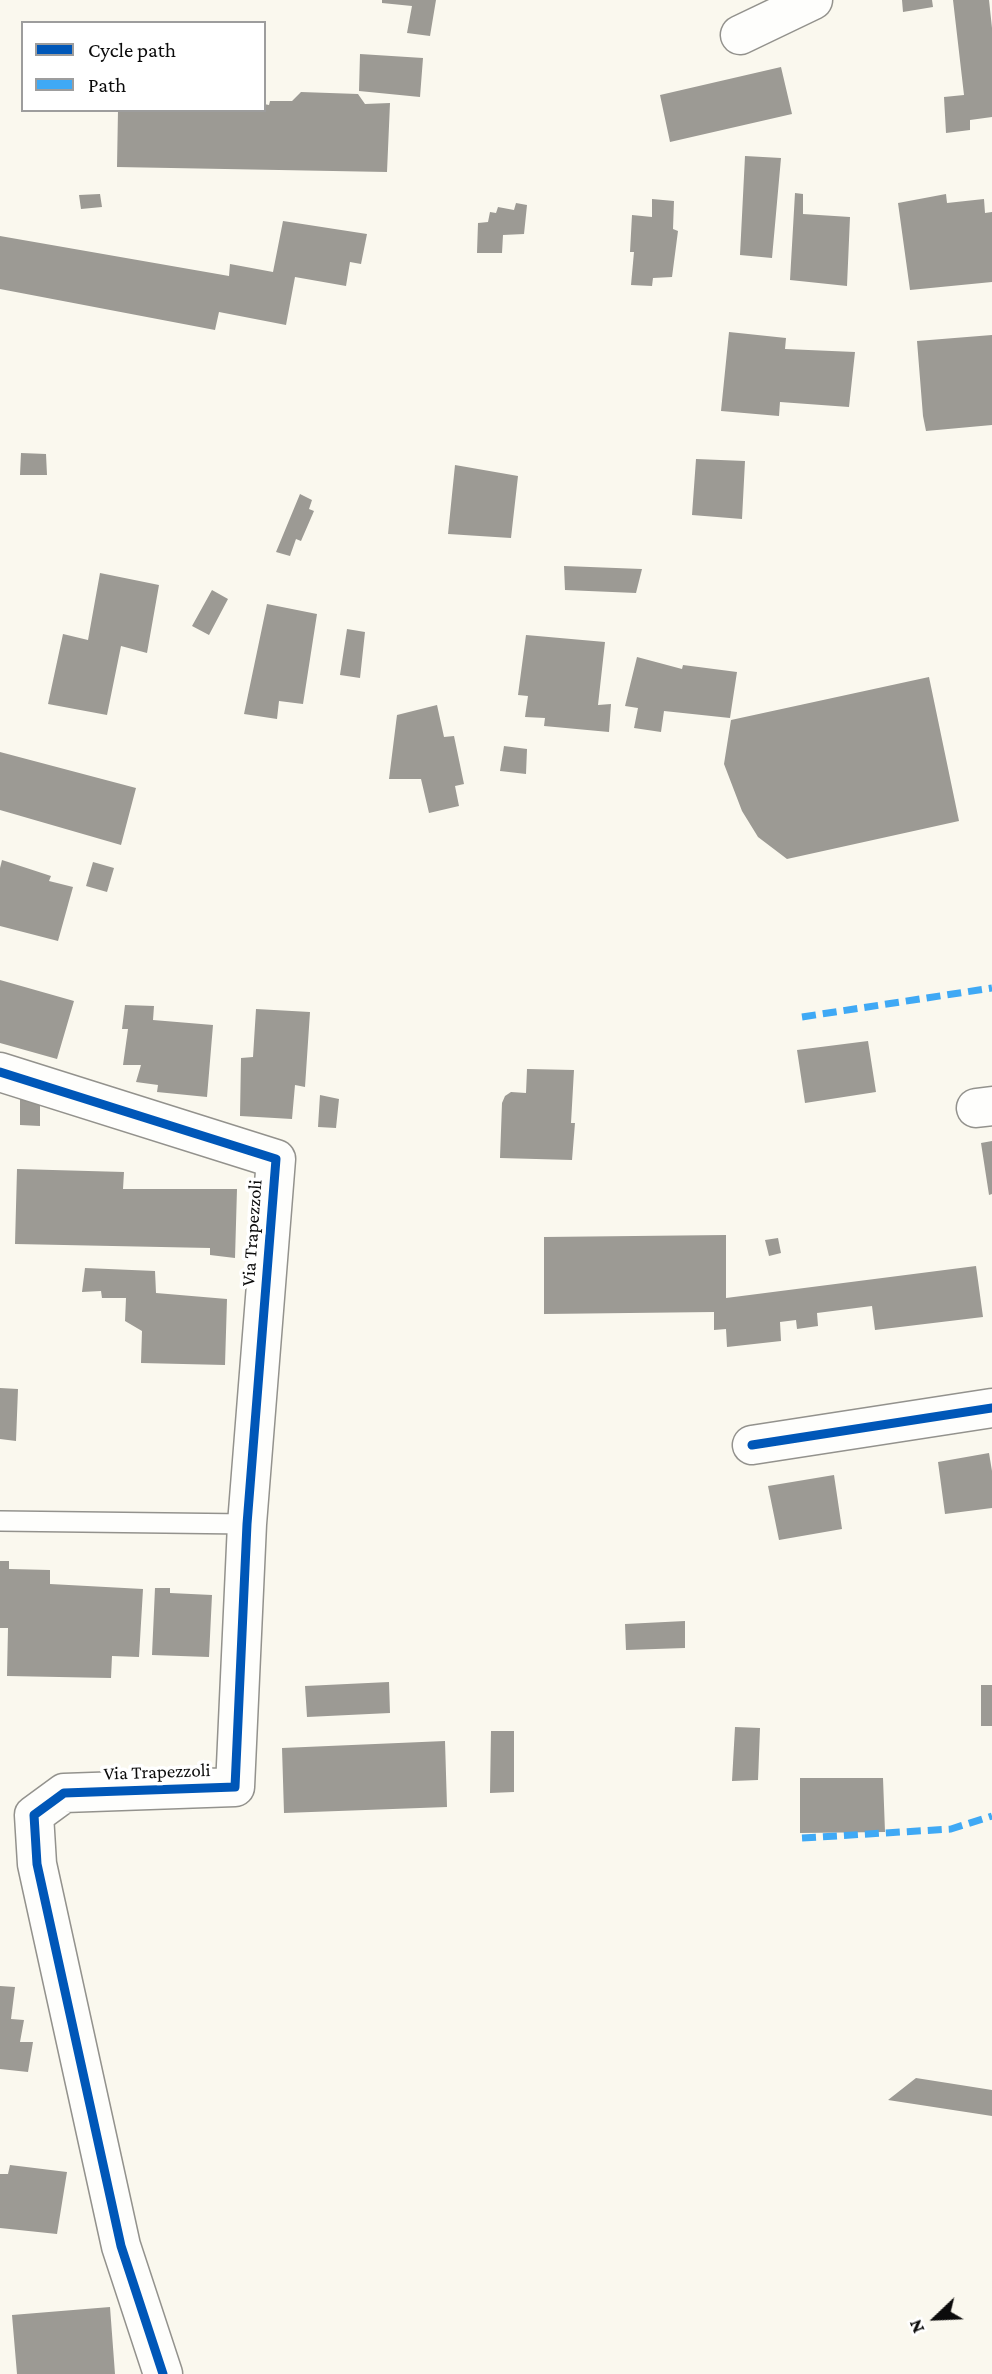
<!DOCTYPE html>
<html>
<head>
<meta charset="utf-8">
<style>
	body { margin:0 }
	#map { position:relative; width:992px; height:2374px; overflow:hidden; background:#faf8ee; font-family:"Crimson Pro",serif }
	canvas { display:block }
	.legend { position:absolute; left:21px; top:21px; width:245px; height:91px; box-sizing:border-box; background:#fff; border:2px solid #9d9d9d; margin:0; padding:9px 12px; list-style:none; font-size:21px; color:#0b0b0b }
	.legend li { display:flex; align-items:center; gap:14px; height:35px }
	.legend b { width:35px; border:2px solid #9d9d9d }
	.north { position:absolute; left:901px; top:2283px; width:70px; height:70px; -webkit-text-stroke:5px #fff; paint-order:stroke; rotate:247deg; font-size:19px; font-weight:700; line-height:28px; text-align:center; color:#0b0b0b }
	.north::after { content:''; display:block; margin:auto; width:24px; height:32px; background:#0b0b0b; clip-path:polygon(50% 0,100% 100%,50% 72%,0 100%) }
</style>
</head>
<body>
<div id="map">
<canvas width="992" height="2374"></canvas>
<ul class="legend">
<li><b style="height:9px;background:#0057b8"></b>Cycle path</li>
<li><b style="height:9px;background:#3fa9f5"></b>Path</li>
</ul>
<div class="north">N</div>
</div>
<script>
const ctx = document.querySelector('canvas').getContext('2d');
ctx.lineJoin = 'round';
function fillPath(path, color) {
  ctx.fillStyle = color;
  ctx.fill(path, 'evenodd');
}
function toPath(rows) {
  const path = new Path2D();
  for (const r of rows) {
    path.moveTo(r[0], r[1]);
    for (let i = 2; i < r.length; i += 2) path.lineTo(r[i], r[i + 1]);
  }
  return path;
}
function stroke(path, color, width, dash) {
  ctx.strokeStyle = color;
  ctx.lineWidth = width;
  ctx.lineCap = dash ? 'butt' : 'round';
  ctx.setLineDash(dash || []);
  ctx.stroke(path);
}
function write(font, color, halo, rows, align = 'center') {
  ctx.font = font + ' "Crimson Pro",serif';
  ctx.lineWidth = 7;
  ctx.setLineDash([]);
  ctx.textBaseline = 'middle';
  ctx.strokeStyle = halo;
  ctx.fillStyle = color;
  for (const [text, x, y, turn = 0] of rows) {
    ctx.save();
    ctx.translate(x, y);
    ctx.rotate((+turn || 0) * Math.PI / 180);
    ctx.textAlign = isNaN(turn) ? turn : align;
    if (halo) ctx.strokeText(text, 0, 0);
    ctx.fillText(text, 0, 0);
    ctx.restore();
  }
}
const building = toPath([
	[382,0,436,0,430,36,407,33,412,6,382,3],
	[902,0,932,0,933,7,903,12],
	[953,0,989,0,992,28,992,117,970,120,970,130,946,133,944,97,964,95],
	[360,54,423,58,420,97,359,91],
	[781,67,792,114,670,142,660,95],
	[301,92,358,94,365,104,390,103,387,172,117,167,118,110,264,110,264,104,269,105,270,101,292,101],
	[745,156,781,158,772,258,740,255],
	[795,193,803,194,803,214,850,217,847,286,790,280],
	[100,194,102,207,81,209,79,195],
	[946,194,947,203,984,199,985,213,992,212,992,282,910,290,898,203],
	[652,199,674,201,673,229,678,231,672,277,653,278,652,286,631,285,634,252,630,252,632,215,652,217],
	[516,203,527,205,524,234,503,235,502,253,477,253,478,223,488,222,490,212,496,213,498,207,514,210],
	[283,221,367,234,361,264,350,262,346,286,295,277,286,325,219,312,215,330,0,289,0,236,229,276,230,264,273,272],
	[729,332,786,338,785,349,855,352,849,407,780,402,779,416,721,411],
	[992,335,992,425,926,431,923,416,917,341],
	[21,453,46,454,47,475,20,475],
	[696,459,745,461,742,519,692,515],
	[455,465,518,476,511,538,448,534],
	[300,494,312,500,309,509,314,511,301,541,296,539,290,556,276,552],
	[564,566,642,569,636,593,565,590],
	[100,573,159,585,147,653,121,646,107,715,48,704,63,634,88,640],
	[212,590,228,599,209,635,192,626],
	[267,604,317,614,303,704,279,701,277,719,244,714],
	[347,629,365,632,360,678,340,675],
	[526,635,605,642,598,705,611,704,609,732,544,726,545,718,525,717,528,696,518,695],
	[637,657,682,669,683,665,737,672,730,718,664,711,661,732,634,728,638,708,625,706],
	[929,677,959,821,787,859,758,837,742,811,724,764,731,720],
	[437,705,444,737,454,736,464,784,455,786,459,806,429,813,421,779,389,779,397,715],
	[504,746,527,749,526,774,500,771],
	[0,752,136,788,121,845,0,810],
	[2,860,51,876,49,881,73,887,58,941,0,926,0,868],
	[93,862,114,868,107,892,86,886],
	[0,980,74,1001,57,1059,0,1043],
	[125,1005,154,1006,153,1020,213,1025,207,1097,157,1092,158,1085,136,1082,141,1065,123,1065,128,1029,122,1029],
	[256,1009,310,1012,305,1087,295,1085,292,1119,240,1116,241,1058,253,1057],
	[868,1041,876,1092,805,1103,797,1050],
	[527,1069,574,1070,571,1123,575,1123,572,1160,500,1158,502,1103,505,1096,511,1092,526,1093],
	[320,1095,339,1099,336,1128,318,1127],
	[20,1099,40,1105,40,1126,20,1125],
	[992,1141,992,1194,989,1195,981,1143],
	[17,1169,124,1172,123,1189,237,1189,235,1258,210,1255,210,1248,15,1244],
	[726,1235,726,1298,976,1266,983,1317,875,1330,872,1306,817,1313,818,1326,797,1329,796,1320,780,1322,781,1341,727,1347,726,1329,714,1330,714,1312,544,1314,544,1237],
	[778,1238,781,1253,769,1256,765,1240],
	[85,1268,155,1271,156,1293,227,1299,225,1365,141,1363,142,1331,125,1321,126,1298,102,1298,101,1291,82,1292],
	[0,1388,18,1389,16,1441,0,1439],
	[989,1453,992,1471,992,1508,945,1514,938,1462],
	[834,1475,842,1529,779,1540,768,1486],
	[0,1561,9,1561,9,1569,50,1570,50,1584,143,1589,139,1657,112,1656,111,1678,7,1676,8,1628,0,1628],
	[155,1588,170,1588,170,1593,212,1595,209,1657,152,1655],
	[685,1621,685,1648,626,1650,625,1624],
	[389,1682,390,1713,307,1717,305,1686],
	[981,1685,992,1685,992,1726,981,1726],
	[735,1727,760,1728,758,1780,732,1781],
	[491,1731,514,1731,514,1792,490,1793],
	[445,1741,447,1807,284,1813,282,1748],
	[800,1778,883,1778,885,1832,800,1833],
	[0,1986,15,1987,11,2019,24,2020,20,2042,33,2042,28,2072,0,2069],
	[916,2078,992,2090,992,2116,888,2100],
	[10,2165,67,2172,57,2234,0,2228,0,2174,8,2174],
	[110,2307,115,2374,17,2374,12,2315]
]);
const lane = toPath([
	[0,1521,247,1524]
]);
const street = toPath([
	[740,35,813,0],
	[0,1072,276,1159,247,1524,235,1787,64,1793,34,1815,37,1864,121,2246,163,2374],
	[976,1108,992,1106],
	[752,1445,992,1408]
]);
const quiet = toPath([
	[802,1017,992,988],
	[802,1838,951,1829,992,1816]
]);
const cycleway = toPath([
	[0,1072,276,1159,247,1524,235,1787,64,1793,34,1815,37,1864,121,2246,163,2374],
	[752,1445,992,1408]
]);
const streetNames = [
	["Via Trapezzoli",252,1233,-86],
	["Via Trapezzoli",157,1772,-2]
];
fillPath(building, '#9c9a94');
stroke(lane, '#93928d', 22);
stroke(street, '#93928d', 41);
stroke(lane, '#fefefc', 19);
stroke(street, '#fefefc', 38);
stroke(quiet, '#3fa9f5', 7, [14, 7]);
stroke(cycleway, '#0057b8', 9);
write('19px', '#0b0b0b', '#fff', streetNames);
</script>
</body>
</html>
